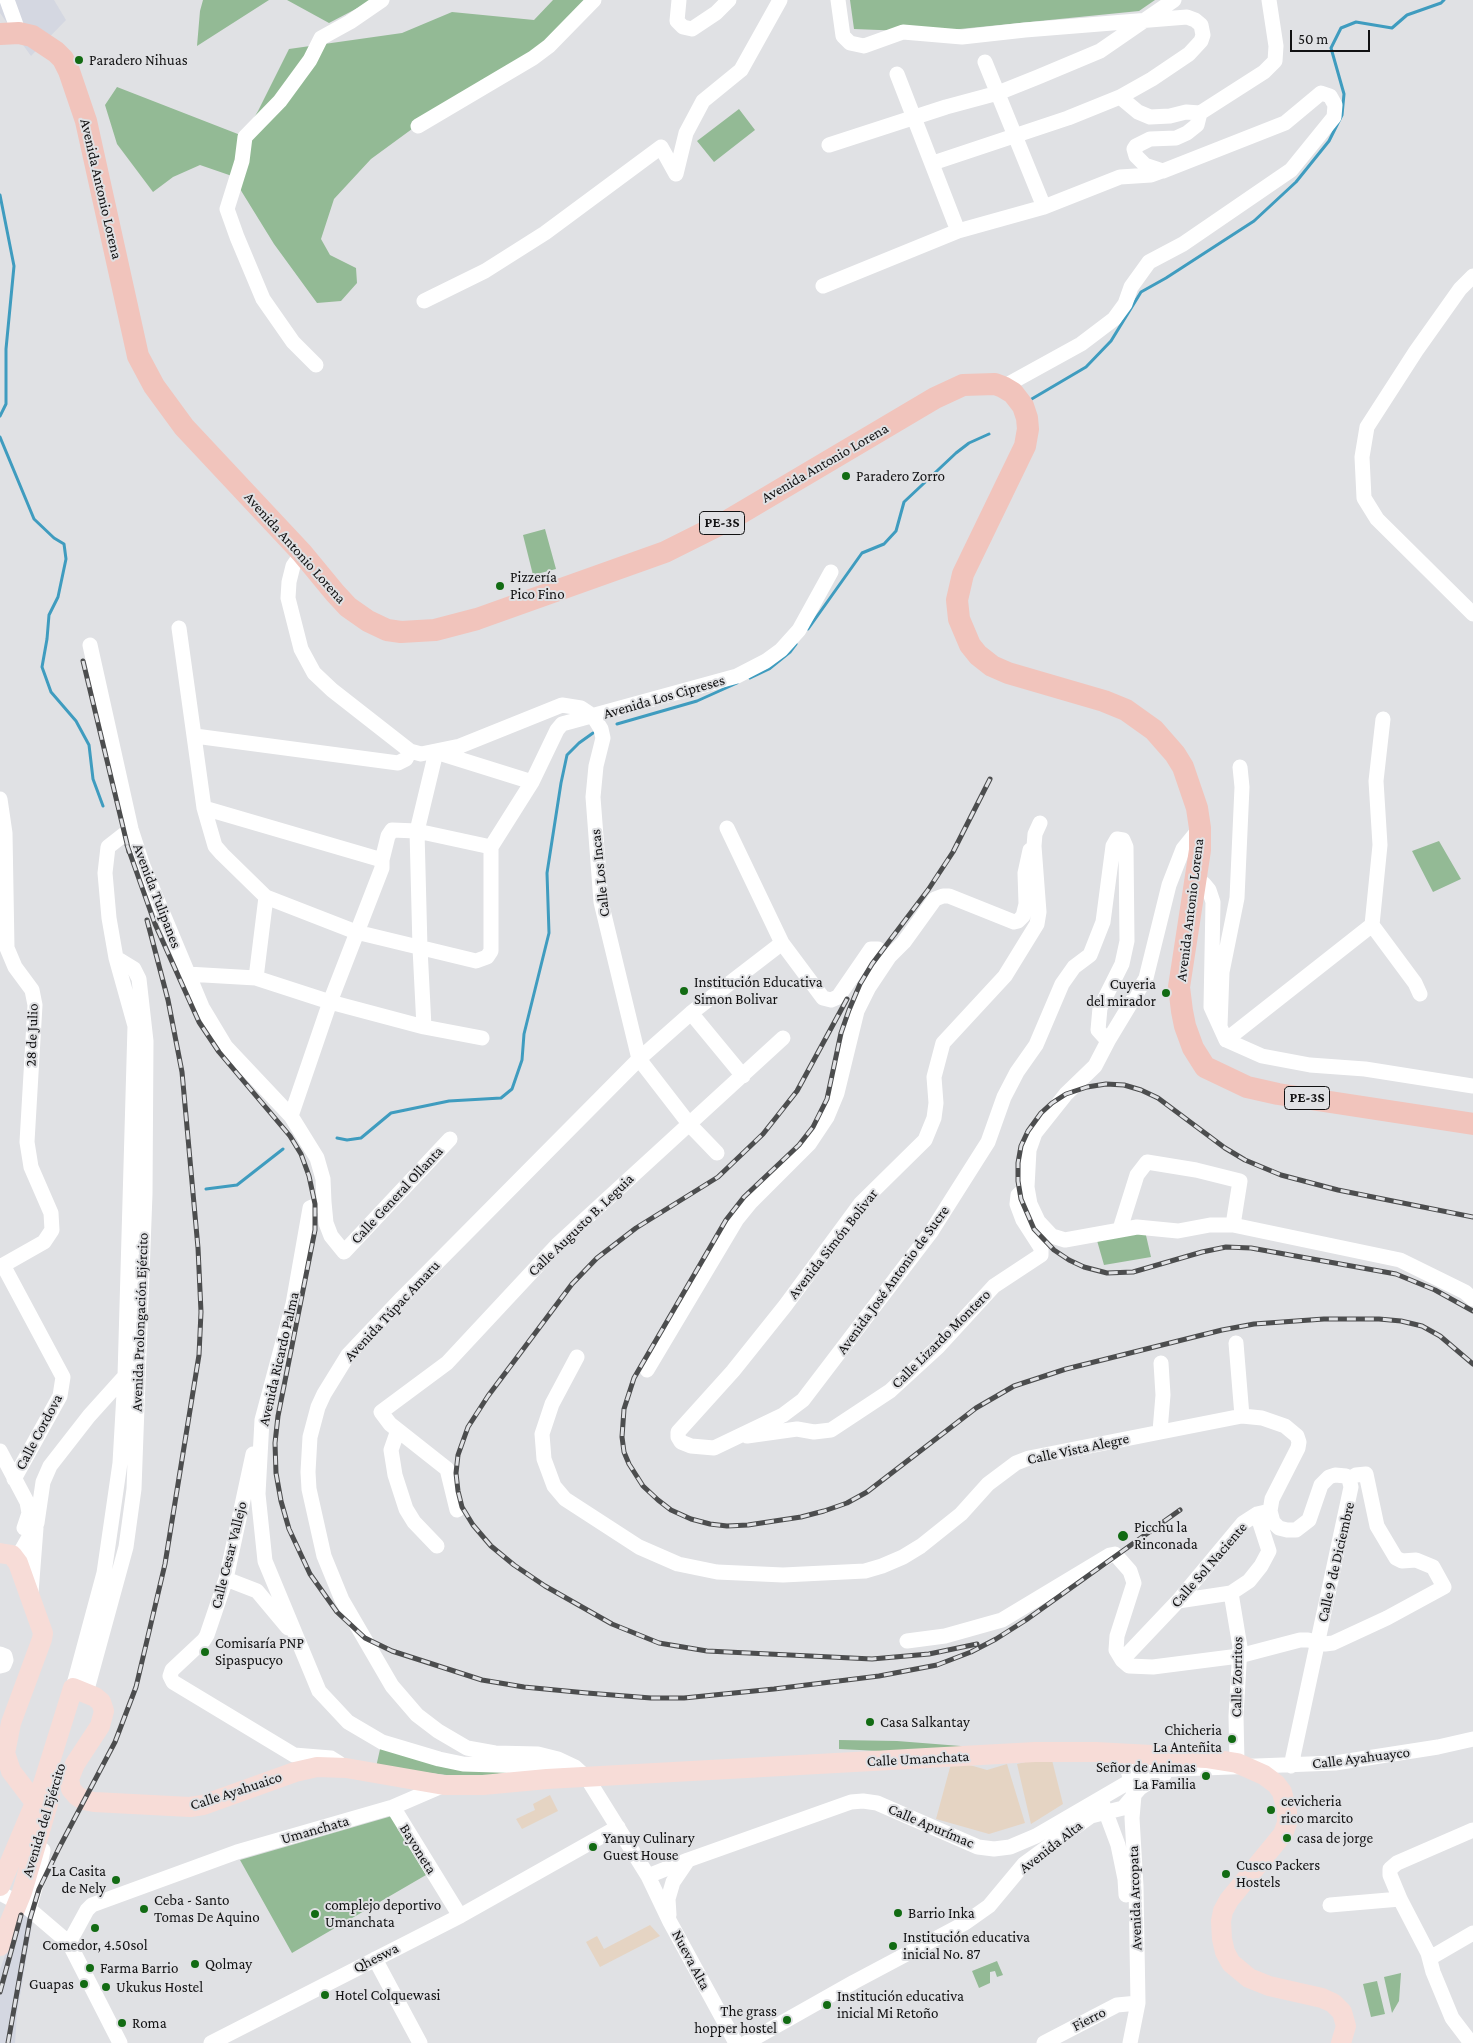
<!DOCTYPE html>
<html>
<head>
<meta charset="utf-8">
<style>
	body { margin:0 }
	#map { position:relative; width:1473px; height:2043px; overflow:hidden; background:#e0e1e4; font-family:"Crimson Pro",serif }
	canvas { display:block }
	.scale { position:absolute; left:1290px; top:30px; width:80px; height:22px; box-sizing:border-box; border:2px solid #111112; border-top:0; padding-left:6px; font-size:15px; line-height:18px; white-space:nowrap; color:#111112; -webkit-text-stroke:4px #e0e1e4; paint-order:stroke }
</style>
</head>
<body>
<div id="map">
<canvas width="1473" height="2043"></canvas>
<div class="scale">50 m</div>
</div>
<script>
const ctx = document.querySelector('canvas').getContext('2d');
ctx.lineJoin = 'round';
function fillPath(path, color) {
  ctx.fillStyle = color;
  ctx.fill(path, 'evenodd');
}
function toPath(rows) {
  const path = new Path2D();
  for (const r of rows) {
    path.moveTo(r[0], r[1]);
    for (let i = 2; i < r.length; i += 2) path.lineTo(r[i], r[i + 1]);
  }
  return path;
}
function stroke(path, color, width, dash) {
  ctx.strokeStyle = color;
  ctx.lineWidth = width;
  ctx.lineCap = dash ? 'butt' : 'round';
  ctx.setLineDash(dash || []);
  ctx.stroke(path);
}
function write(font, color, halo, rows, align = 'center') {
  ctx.font = font + ' "Crimson Pro",serif';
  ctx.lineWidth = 4;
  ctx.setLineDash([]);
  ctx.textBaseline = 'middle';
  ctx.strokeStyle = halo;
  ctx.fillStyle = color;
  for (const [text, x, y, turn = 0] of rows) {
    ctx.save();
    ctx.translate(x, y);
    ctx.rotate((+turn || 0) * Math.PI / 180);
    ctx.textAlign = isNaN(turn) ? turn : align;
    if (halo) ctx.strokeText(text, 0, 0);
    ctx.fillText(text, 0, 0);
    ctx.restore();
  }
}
const built = toPath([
	[0,0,54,0,66,20,31,56,0,13],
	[20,1912,33,1919,17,2014,15,2043,0,2043,0,1970]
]);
const industrial = toPath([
	[1051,1756,1063,1804,1031,1824,1017,1764],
	[952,1760,987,1770,1007,1764,1025,1823,989,1834,936,1819],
	[550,1795,558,1811,522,1829,516,1819,535,1810,533,1804],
	[650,1925,660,1936,600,1967,586,1942,597,1936,604,1949]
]);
const green = toPath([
	[203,0,269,0,197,46,200,11],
	[287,0,373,0,329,23],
	[553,0,585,0,539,49,453,99,371,159,334,199,321,239,330,255,356,268,357,283,341,301,317,303,274,244,232,176,200,165,173,177,153,192,117,144,105,105,117,87,243,136,258,111,289,49,402,33,452,12,534,20],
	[850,0,1155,0,1139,11,930,32,854,29],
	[739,109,755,130,714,162,697,141],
	[545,529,556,569,533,575,523,535],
	[1439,841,1461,879,1433,892,1412,851],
	[1145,1231,1151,1257,1104,1265,1096,1237],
	[839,1740,897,1741,986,1748,900,1752,839,1749],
	[381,1745,534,1768,473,1778,376,1767],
	[392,1816,426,1875,292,1953,240,1860],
	[997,1961,1003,1975,997,1977,995,1971,990,1972,990,1983,979,1988,972,1971],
	[1401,1973,1399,2001,1392,2013,1384,1977],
	[1377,1981,1385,2014,1371,2017,1363,1984]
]);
const stream = toPath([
	[0,195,14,266,6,349,6,404,0,416],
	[1030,400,1086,367,1111,341,1141,292,1166,278,1254,221,1296,182,1329,141,1342,115,1344,94,1331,48,1341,28,1356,22,1392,28,1407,15,1441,3,1444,0],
	[0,437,34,519,54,538,64,544,66,559,58,597,49,615,47,639,42,667,51,692,76,721,89,745,93,779,103,806],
	[808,629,862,553,884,544,896,531,904,502,956,453,969,443,989,434],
	[750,678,769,669,790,652,796,644],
	[617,724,697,701,737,683],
	[337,1138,347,1140,361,1138,391,1113,449,1101,501,1098,512,1089,522,1060,524,1034,549,933,547,873,561,783,567,755,579,743,593,733],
	[206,1189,237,1185,283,1149]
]);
const minor = toPath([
	[7,0,19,33],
	[679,0,677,21,683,27,692,29,716,13,729,0],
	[838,0,843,36,850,43,864,46,903,32,962,37,1025,30,1187,17,1195,20,1201,25,1203,35,1201,41,1189,54,1152,79,1120,97,1138,112,1150,117,1170,116,1186,112,1200,113,1197,125,1187,133,1176,138,1150,139,1136,146,1134,149,1136,156,1145,165,1163,171,1285,123,1321,93,1330,96,1335,105,1334,117,1291,170,1183,244,1149,262,1131,287,1125,304,1114,319,1081,344,1003,387],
	[985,62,1044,207],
	[897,74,958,231],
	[1200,113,1264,72,1275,61,1276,46,1269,0],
	[418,126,533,58,549,46,594,0],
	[829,145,946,107,998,93,1038,77,1100,51,1174,0],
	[933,163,1068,118,1120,97],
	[676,174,686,133,703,101,741,70,780,0],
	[1473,276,1460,289,1416,351,1367,427,1362,457,1364,498,1377,519,1473,614],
	[823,286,958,231,1044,207,1120,177,1151,175,1162,171],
	[424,301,485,271,545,233,661,147,676,174],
	[316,365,293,342,263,299,237,237,227,209,242,161,245,137,280,101,310,60,321,38,350,22,382,0],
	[302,553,293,566,289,582,288,598,301,649,314,673,332,690,410,751,421,754,460,746,562,705,581,708,593,716,601,729,603,738,596,766,593,797,601,902,639,1059,690,1125,717,1153],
	[179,628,204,808,215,846,222,854,266,897,356,932,476,961,487,957,491,951,491,847,532,782,557,730,562,724,737,676,766,661,781,650,799,630,831,572],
	[90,645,131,829,143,866,202,1007,226,1047,291,1116,317,1158,323,1179,324,1202,310,1208,293,1304,262,1420,258,1494,265,1561,319,1691,348,1722,382,1742,439,1759,463,1764,561,1767],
	[1383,719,1376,781,1380,845,1372,925,1415,983,1420,994],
	[195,736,398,763,406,759,410,751],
	[0,799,5,833,7,948,15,967,32,990,35,1005,27,1142,31,1167,51,1213,52,1230,44,1242,0,1267],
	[204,808,382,860,382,868,330,1002,291,1116],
	[1040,823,1035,834,1034,846,1039,912,1037,924,1005,976,943,1043,934,1077,936,1103,934,1118,925,1140,861,1203,785,1306,733,1371,678,1432,678,1437,681,1442,691,1446,714,1448,783,1415,803,1400,931,1232,988,1142,1004,1097,1017,1072,1036,1045,1062,984,1074,967,1090,955,1103,922,1113,846,1117,839,1123,840,1126,847,1127,941,1122,964,1100,1008,1098,1030,1108,1041,1146,978,1169,885,1183,849,1200,828],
	[727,828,782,943],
	[382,860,388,836,392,830,417,831,491,847],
	[1195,883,1204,884,1209,890,1213,902,1211,1007,1226,1040,1262,1056,1310,1065,1365,1069,1473,1086],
	[889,957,904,942,935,899,943,896,949,896,1014,922,1018,921,1023,916,1026,904,1025,873,1030,850],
	[187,974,256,978,330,1002,424,1027,482,1038],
	[256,978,266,897],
	[691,1013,743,1076],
	[1220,1026,1222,972,1237,898,1242,787,1240,767],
	[424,1027,420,948,417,831,436,752,532,782],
	[1226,1040,1372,925],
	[1108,1041,1095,1066,1066,1094,1035,1133,1029,1150,1027,1187,1030,1204,1038,1221,1052,1236,1065,1240,1137,1227,1178,1231,1210,1225,1233,1225,1400,1260,1465,1292,1473,1299],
	[324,1202,326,1223,331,1236,344,1252,450,1139],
	[1120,1229,1137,1175,1147,1162,1196,1170,1240,1181,1233,1225],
	[3,1265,63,1377,60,1396,14,1479],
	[1236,1343,1242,1416],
	[577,1357,552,1404,542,1434,544,1459,554,1486,565,1499,639,1547,678,1564,717,1572,783,1575,865,1571,882,1566,903,1557,921,1546,961,1514,988,1484,1016,1463,1029,1458,1242,1416,1262,1418,1285,1426,1297,1436,1299,1442,1298,1448,1272,1499,1270,1511,1273,1522,1279,1528,1287,1530,1296,1530,1309,1520,1321,1485,1329,1477,1335,1475,1346,1476,1349,1479,1351,1487,1291,1766],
	[647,1370,737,1219,750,1203,809,1144,827,1117,837,1093,857,1011,869,987,889,957,878,949,871,949,838,997,831,1000,823,998,782,943,691,1013,639,1059,402,1298,348,1355,324,1394,318,1407,310,1437,308,1472,309,1489,324,1556,342,1600,392,1686,417,1715,438,1731,467,1748,495,1753,538,1754,558,1759,575,1767,587,1778,648,1876,670,1922,736,2043],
	[398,1430,391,1450,395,1475,406,1509,414,1522,437,1546],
	[1160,1431,1163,1395,1161,1363],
	[747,1436,797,1429,814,1432,831,1430,890,1391,938,1347,994,1286,1041,1255,1041,1248,1023,1220,1017,1204,1018,1195,1027,1187],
	[0,1451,27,1502,29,1513,24,1528],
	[253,1454,226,1579,207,1635,204,1640,172,1670,170,1676,173,1682,294,1755,331,1758,339,1763],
	[457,1510,447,1469,390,1424,381,1412,447,1363,557,1245,783,1038],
	[16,1560,37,1523,43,1482,50,1466,89,1416,125,1376],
	[226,1579,257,1591,288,1628],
	[31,1593,36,1528],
	[1231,1593,1240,1647,1236,1716,1237,1763],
	[1178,1601,1231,1593,1249,1581,1261,1566,1269,1551,1257,1514],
	[907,1641,945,1636,1002,1620,1110,1555,1115,1554,1130,1571,1134,1583,1117,1636,1116,1650,1122,1660,1129,1666,1153,1667,1239,1656,1300,1640,1308,1640,1325,1644,1333,1643,1387,1618,1444,1587,1433,1567,1416,1560,1402,1561,1396,1558,1377,1526,1366,1474,1356,1475,1349,1479],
	[0,1654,5,1656,6,1660,4,1665,0,1666],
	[1122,1660,1178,1601,1243,1523,1257,1514,1270,1511],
	[73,1688,104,1573,120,1463,125,1376,135,1026,116,958,109,918,105,873,108,847,131,829],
	[86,1693,126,1547,134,1489,136,1434,145,1194,146,1041,139,979,134,969,116,958],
	[1122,1753,1131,1780,1134,1795,1132,1818,1136,1886,1138,2003,1130,2043],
	[1102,1802,1118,1845,1125,1879,1126,1895],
	[393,1807,460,1916],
	[648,1876,688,1860],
	[0,1893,28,1908,69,1943,120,2043],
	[1330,1905,1400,1899],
	[29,1909,37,1881,43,1850],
	[669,1915,668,1899,673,1882,688,1860,851,1802,863,1801,877,1803,978,1847,994,1849,1010,1847,1036,1836,1139,1776,1152,1770,1335,1763,1438,1747,1473,1739],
	[69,1943,87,1910,92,1905,237,1852,393,1807,444,1785],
	[1430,1958,1473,1933],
	[375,1959,420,2043],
	[211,2043,460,1916,618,1827],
	[746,2043,854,1982,965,1923,989,1906,1024,1864,1039,1853,1091,1816,1123,1808,1140,1788,1155,1778,1164,1775],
	[1044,2043,1117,2005,1138,2003],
	[1471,2043,1452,2018,1433,1972,1428,1953,1400,1899,1390,1875,1390,1869,1397,1863,1473,1830]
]);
const major = toPath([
	[0,1553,12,1555,18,1563,43,1633,42,1639,11,1723,5,1753,11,1771,36,1804,45,1807],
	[0,1886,43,1784,73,1688,95,1697,101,1702,104,1711,100,1726,75,1764,69,1779,71,1789,77,1796,84,1800,94,1802,190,1807,203,1805,295,1772,317,1767,346,1768,444,1785,483,1785,547,1779,1035,1752,1096,1752,1206,1758,1237,1763,1264,1775,1276,1784,1282,1792,1287,1812,1287,1823,1283,1834,1229,1900,1223,1911,1221,1921,1222,1939,1225,1952,1231,1963,1249,1978,1269,1986,1322,1998,1333,2003,1342,2012,1346,2026,1341,2043],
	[0,1946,22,1892,50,1797]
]);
const highway = toPath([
	[0,34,19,33,32,36,56,52,63,59,69,71,86,121,138,356,154,386,184,427,302,553,335,593,348,607,368,621,387,630,401,632,435,630,477,619,665,552,729,520,935,398,963,385,995,384,1003,387,1013,393,1023,406,1027,418,1028,429,1025,446,963,574,957,600,959,619,970,645,978,655,992,666,1008,673,1104,701,1126,710,1154,730,1175,754,1183,767,1197,808,1200,828,1200,850,1179,987,1182,1011,1185,1026,1193,1048,1205,1067,1247,1087,1278,1094,1473,1124]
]);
const rail = toPath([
	[83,661,129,852],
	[990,779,953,852,928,890,872,964,860,984,849,1010,841,1033,827,1099,813,1127,799,1145,744,1197,726,1220,634,1378,624,1409,622,1437,624,1452,629,1464,643,1486,658,1500,671,1510,691,1519,710,1524,727,1526,748,1525,801,1517,824,1511,847,1503,867,1492,976,1408,1014,1386,1066,1369,1222,1330,1254,1324,1324,1319,1379,1319,1401,1321,1422,1326,1440,1336,1473,1364],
	[127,845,155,924,199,1022,219,1052,290,1136,301,1154,309,1176,315,1204,315,1230,278,1416,275,1443,276,1473,281,1501,289,1529,310,1574,337,1612,365,1638,392,1651,482,1680,524,1687,587,1693,651,1698,684,1698,774,1689,879,1676,937,1665,971,1652,996,1639,1026,1620,1180,1510],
	[847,999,797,1091,763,1134,718,1177,636,1228,597,1258,572,1284,488,1396,468,1427,458,1455,456,1473,458,1491,462,1507,473,1525,491,1546,514,1565,545,1586,612,1624,659,1643,707,1651,872,1659,929,1654,977,1644],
	[1473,1217,1338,1190,1281,1175,1245,1160,1225,1148,1158,1098,1141,1090,1124,1085,1106,1084,1087,1087,1066,1094,1052,1103,1041,1113,1028,1131,1021,1146,1018,1163,1018,1181,1021,1199,1034,1229,1054,1250,1069,1260,1084,1267,1107,1273,1133,1272,1202,1252,1226,1247,1251,1248,1396,1274,1435,1290,1473,1311],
	[0,1992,21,1915],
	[8,2043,30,1919,39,1889,59,1848,115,1742,136,1687,165,1564,199,1355,201,1312,198,1248,182,1072,168,1000,147,920]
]);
const markers = [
	[79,60,5,"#126b13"],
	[846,476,5,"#126b13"],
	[500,586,5,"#126b13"],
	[684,991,5,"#126b13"],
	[1166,993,5,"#126b13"],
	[1123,1536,6,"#126b13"],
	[205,1652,5,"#126b13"],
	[870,1722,5,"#126b13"],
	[1232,1739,5,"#126b13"],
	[1206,1776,5,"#126b13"],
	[1271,1810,5,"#126b13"],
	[1287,1838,5,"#126b13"],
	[593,1847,5,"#126b13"],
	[1226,1874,5,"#126b13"],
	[116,1880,5,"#126b13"],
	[144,1909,5,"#126b13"],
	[898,1913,5,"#126b13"],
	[315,1914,5,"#126b13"],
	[95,1928,5,"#126b13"],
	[893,1946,5,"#126b13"],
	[195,1964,5,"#126b13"],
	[90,1968,5,"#126b13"],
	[84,1984,5,"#126b13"],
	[106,1987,5,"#126b13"],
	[325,1995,5,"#126b13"],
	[827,2005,5,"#126b13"],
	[787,2020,5,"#126b13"],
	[122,2023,5,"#126b13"]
];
const shields = [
	[722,523,45],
	[1307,1098,45]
];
const shieldNames = [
	["PE-3S",722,523],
	["PE-3S",1307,1098]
];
const poiNames = [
	["Paradero Nihuas",89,60],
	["Paradero Zorro",856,476],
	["Pizzería",510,577],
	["Pico Fino",510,594],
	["Institución Educativa",694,982],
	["Simon Bolivar",694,999],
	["Cuyeria",1156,984,"right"],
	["del mirador",1156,1001,"right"],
	["Picchu la",1134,1527],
	["Rinconada",1134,1544],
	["Comisaría PNP",215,1643],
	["Sipaspucyo",215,1660],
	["Casa Salkantay",880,1722],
	["Chicheria",1222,1730,"right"],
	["La Anteñita",1222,1747,"right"],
	["Señor de Animas",1196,1767,"right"],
	["La Familia",1196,1784,"right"],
	["cevicheria",1281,1801],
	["rico marcito",1281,1818],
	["Yanuy Culinary",603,1838],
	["Guest House",603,1855],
	["casa de jorge",1297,1838],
	["Cusco Packers",1236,1865],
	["Hostels",1236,1882],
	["La Casita",106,1871,"right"],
	["de Nely",106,1888,"right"],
	["Ceba - Santo",154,1900],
	["Tomas De Aquino",154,1917],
	["complejo deportivo",325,1905],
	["Umanchata",325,1922],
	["Barrio Inka",908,1913],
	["Institución educativa",903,1937],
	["inicial No. 87",903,1954],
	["Comedor, 4.50sol",95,1945,"center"],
	["Qolmay",205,1964],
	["Farma Barrio",100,1968],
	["Guapas",74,1984,"right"],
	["Ukukus Hostel",116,1987],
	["Hotel Colquewasi",335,1995],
	["Institución educativa",837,1996],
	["inicial Mi Retoño",837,2013],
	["The grass",777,2011,"right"],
	["hopper hostel",777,2028,"right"],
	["Roma",132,2023]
];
const streetNames = [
	["Avenida Antonio Lorena",101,189,77],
	["Avenida Antonio Lorena",825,463,-30],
	["Avenida Antonio Lorena",295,548,48],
	["Avenida Los Cipreses",664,697,-16],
	["Calle Los Incas",600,873,-96],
	["Avenida Tulipanes",157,896,69],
	["Avenida Antonio Lorena",1190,910,-83],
	["28 de Julio",32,1035,-88],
	["Calle General Ollanta",397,1195,-47],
	["Calle Augusto B. Leguia",581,1225,-44],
	["Avenida Simón Bolivar",833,1244,-52],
	["Avenida José Antonio de Sucre",893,1280,-54],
	["Avenida Túpac Amaru",392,1311,-47],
	["Avenida Prolongación Ejército",140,1322,-88],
	["Calle Lizardo Montero",941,1339,-45],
	["Avenida Ricardo Palma",279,1359,-77],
	["Calle Cordova",39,1432,-62],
	["Calle Vista Alegre",1078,1449,-12],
	["Calle Cesar Vallejo",229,1555,-76],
	["Calle 9 de Diciembre",1336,1562,-77],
	["Calle Sol Naciente",1209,1565,-49],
	["Calle Zorritos",1237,1677,-89],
	["Calle Ayahuayco",1361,1758,-7],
	["Calle Umanchata",918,1759,-3],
	["Calle Ayahuaico",236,1791,-18],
	["Avenida del Ejército",44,1820,-73],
	["Calle Apurímac",931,1826,23],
	["Umanchata",315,1830,-16],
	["Avenida Alta",1051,1847,-38],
	["Bayoneta",418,1849,58],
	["Avenida Arcopata",1135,1898,-92],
	["Qheswa",376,1958,-27],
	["Nueva Alta",691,1960,62],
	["Fierro",1089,2019,-27]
];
fillPath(built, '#d4d7e1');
fillPath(industrial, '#e5d4c3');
fillPath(green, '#93ba95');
stroke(stream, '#3f9cbf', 3);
stroke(minor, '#fff', 15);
stroke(major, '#f7dcd7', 20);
stroke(highway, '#f1c4bc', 22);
stroke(rail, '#4c4d4e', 5);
stroke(rail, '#e0e1e4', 3, [9]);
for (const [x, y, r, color] of markers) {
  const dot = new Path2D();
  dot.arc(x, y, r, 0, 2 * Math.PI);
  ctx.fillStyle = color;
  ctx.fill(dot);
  stroke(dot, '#e0e1e4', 2);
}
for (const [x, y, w] of shields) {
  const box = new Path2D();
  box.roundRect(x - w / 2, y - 11.5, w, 23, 4);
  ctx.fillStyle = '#e0e1e4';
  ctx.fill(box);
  stroke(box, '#111112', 1);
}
write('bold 14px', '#111112', null, shieldNames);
write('15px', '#111112', '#e0e1e4', poiNames, 'left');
write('15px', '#111112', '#e0e1e4', streetNames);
</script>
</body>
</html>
